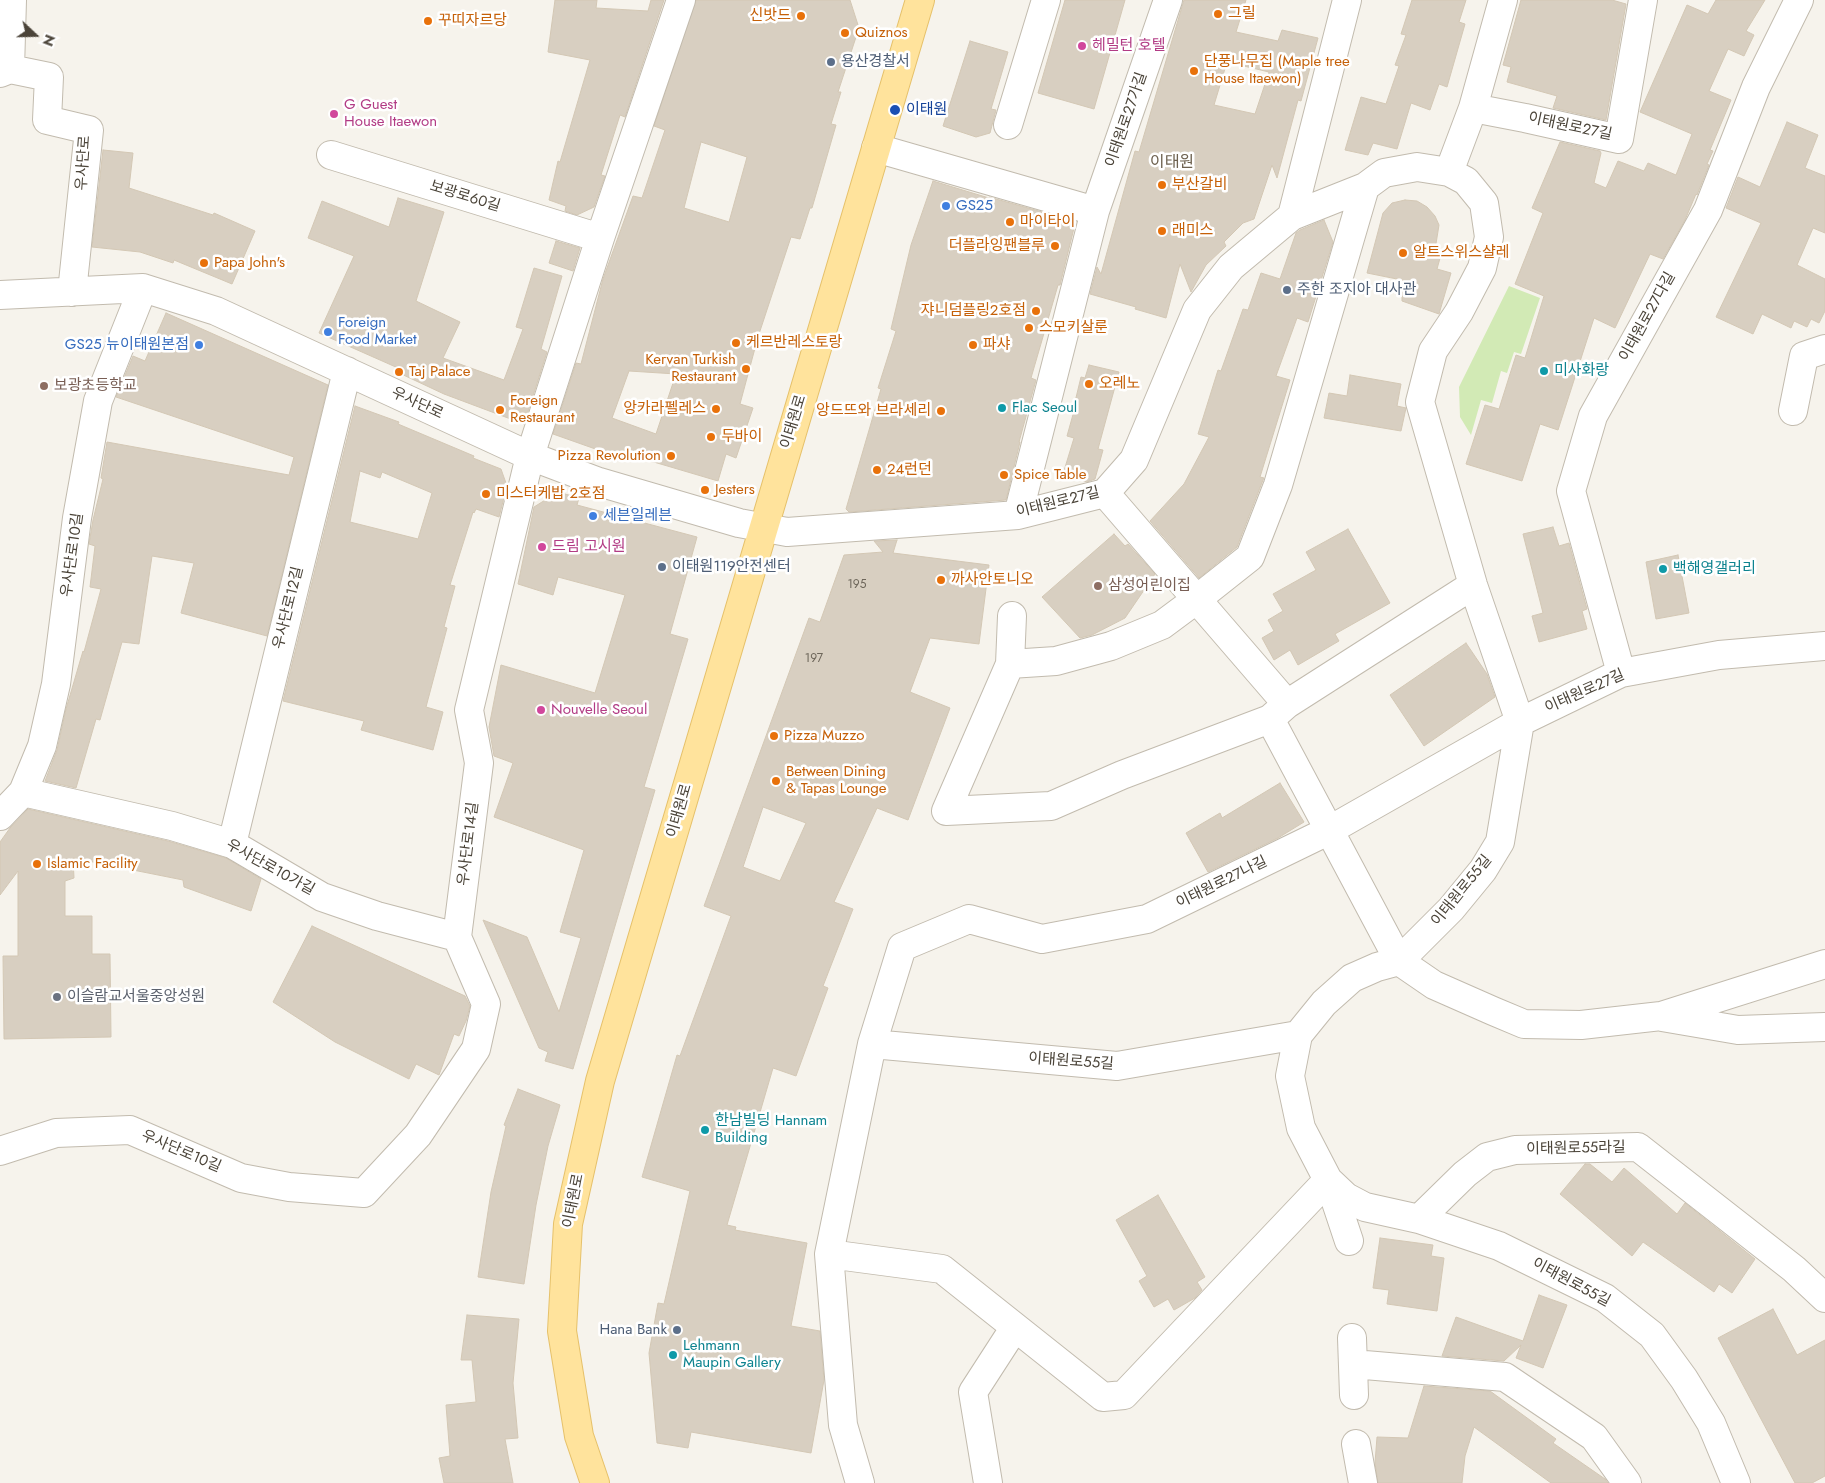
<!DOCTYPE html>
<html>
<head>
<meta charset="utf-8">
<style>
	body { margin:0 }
	#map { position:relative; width:1825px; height:1483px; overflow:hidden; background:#f6f3ec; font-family:Jost,sans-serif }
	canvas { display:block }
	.north { position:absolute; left:10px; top:10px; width:50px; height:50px; -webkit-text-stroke:4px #fff; paint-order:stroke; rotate:111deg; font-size:14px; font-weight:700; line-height:20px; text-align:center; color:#4b4439 }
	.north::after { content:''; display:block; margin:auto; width:18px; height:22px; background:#4b4439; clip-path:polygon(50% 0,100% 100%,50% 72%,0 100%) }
</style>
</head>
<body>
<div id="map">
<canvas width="1825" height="1483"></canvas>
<div class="north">N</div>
</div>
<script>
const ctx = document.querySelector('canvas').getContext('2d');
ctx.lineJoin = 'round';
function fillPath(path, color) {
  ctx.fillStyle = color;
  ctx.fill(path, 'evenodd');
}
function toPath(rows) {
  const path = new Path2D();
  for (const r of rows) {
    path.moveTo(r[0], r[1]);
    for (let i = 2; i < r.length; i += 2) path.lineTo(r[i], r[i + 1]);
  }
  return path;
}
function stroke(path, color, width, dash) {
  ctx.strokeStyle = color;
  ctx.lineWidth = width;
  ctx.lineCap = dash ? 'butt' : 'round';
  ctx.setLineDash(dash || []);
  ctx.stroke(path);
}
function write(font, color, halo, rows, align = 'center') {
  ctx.font = font + ' Jost,"Noto Sans KR",sans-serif';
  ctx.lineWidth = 5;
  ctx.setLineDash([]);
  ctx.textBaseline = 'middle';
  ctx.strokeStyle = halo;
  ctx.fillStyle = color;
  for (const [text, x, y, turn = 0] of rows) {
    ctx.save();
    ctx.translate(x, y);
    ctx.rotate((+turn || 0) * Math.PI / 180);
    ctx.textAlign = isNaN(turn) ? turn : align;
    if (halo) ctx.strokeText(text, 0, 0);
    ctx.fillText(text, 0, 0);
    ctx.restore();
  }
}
const green = toPath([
	[1509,286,1540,298,1521,354,1514,352,1507,373,1501,371,1492,403,1481,400,1471,435,1460,417,1459,387]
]);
const building = toPath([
	[555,0,597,0,596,8,648,11,651,0,664,0,625,117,620,115,601,175,605,176,594,207,577,215,565,211,566,206,549,200,558,161,560,162,590,60,548,52,555,0],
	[696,0,850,0,859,28,838,92,841,92,831,124,836,125,812,208,810,208,800,239,791,237,758,337,740,404,753,408,736,458,726,454,718,481,620,452,618,457,553,434,576,363,581,364,603,279,633,196,642,198,665,130,654,126,696,0],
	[701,142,747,157,729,222,684,208,701,142],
	[629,371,676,374,656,434,612,418,629,371],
	[1065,0,1125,0,1094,109,1038,93,1065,0],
	[1184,0,1246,0,1236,32,1278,41,1282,30,1318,38,1301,101,1298,100,1277,178,1272,165,1254,219,1243,223,1224,242,1226,246,1206,265,1191,292,1180,264,1166,318,1135,309,1136,307,1090,294,1097,267,1101,274,1135,151,1139,152,1184,0],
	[1227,62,1269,72,1255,114,1214,105,1227,62],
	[1412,0,1466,0,1459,22,1465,24,1447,87,1439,84,1430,110,1411,103,1397,149,1373,143,1368,155,1345,150,1361,97,1386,104,1399,66,1395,65,1406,35,1401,34,1412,0],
	[1521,0,1612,0,1626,4,1606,120,1553,108,1557,96,1507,82,1511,67,1503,65,1521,0],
	[1716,0,1765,0,1746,31,1754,35,1744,56,1728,49,1709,91,1731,100,1710,150,1713,151,1707,164,1709,165,1697,195,1696,194,1685,220,1663,259,1650,254,1615,328,1594,318,1558,430,1540,424,1522,481,1466,464,1485,405,1499,409,1516,355,1525,358,1544,296,1515,284,1543,213,1532,208,1560,142,1600,151,1601,153,1594,183,1606,188,1618,161,1644,171,1648,163,1676,175,1692,134,1640,112,1687,5,1708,14,1716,0],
	[970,41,1008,52,991,109,996,110,990,133,976,137,943,126,970,41],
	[1787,122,1818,135,1805,168,1825,176,1825,233,1813,228,1797,265,1825,279,1825,311,1819,323,1811,319,1807,327,1794,321,1791,328,1762,314,1753,334,1716,317,1761,223,1726,208,1738,177,1760,187,1787,122],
	[103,150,133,153,129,188,213,215,214,213,255,231,232,284,174,260,173,263,140,252,92,247,103,150],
	[933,181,989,198,989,197,1074,221,1075,224,1060,285,1058,285,1031,378,1036,380,1019,442,1020,442,1006,500,849,512,846,509,881,389,878,388,896,331,891,329,911,245,933,181],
	[398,198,444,212,416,301,460,322,443,358,504,380,523,329,516,327,534,268,562,276,541,349,547,352,524,424,444,394,397,372,398,368,319,333,354,256,308,238,322,201,389,227,398,198],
	[1405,200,1417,201,1427,207,1435,216,1439,225,1435,250,1442,251,1437,269,1451,273,1439,314,1402,301,1402,280,1367,273,1383,213,1392,203,1405,200],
	[1324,220,1333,242,1308,322,1297,318,1276,376,1290,380,1260,477,1264,478,1263,480,1237,547,1199,578,1150,521,1184,484,1209,437,1198,434,1218,370,1221,371,1243,309,1248,310,1261,273,1280,279,1296,233,1300,230,1324,220],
	[556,241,580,248,573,271,549,263,556,241],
	[166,313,328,385,267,636,181,613,194,563,152,556,139,644,122,642,100,720,96,719,76,788,45,781,57,750,66,709,83,651,84,652,101,589,90,587,95,546,89,544,93,520,103,479,101,478,107,442,289,475,294,457,116,397,133,356,145,361,166,313],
	[1089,365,1119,372,1098,449,1103,450,1095,479,1087,482,1063,474,1074,438,1067,436,1074,411,1073,410,1081,377,1085,378,1089,365],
	[1350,375,1401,384,1397,406,1406,408,1401,431,1324,418,1329,393,1347,396,1350,375],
	[355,406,399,422,398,424,474,456,473,458,501,469,507,486,499,517,476,509,474,513,473,512,450,585,455,586,444,627,447,628,426,707,443,712,433,750,361,730,364,721,283,701,355,406],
	[360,471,380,478,382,472,432,493,418,539,350,522,360,471],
	[558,492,579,498,577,505,697,537,670,634,688,639,644,787,655,790,573,1069,545,1061,548,1052,539,1048,483,920,527,937,559,1012,581,938,560,932,584,850,494,817,513,763,494,756,489,727,501,665,595,693,625,595,558,577,553,595,518,584,534,507,558,492],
	[1553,527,1559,546,1569,543,1587,609,1582,611,1587,629,1539,642,1532,616,1543,613,1523,534,1553,527],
	[1348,529,1390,603,1335,634,1339,641,1298,665,1290,650,1274,660,1262,638,1274,631,1268,620,1283,611,1273,594,1316,570,1306,552,1348,529],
	[1114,534,1125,546,1128,544,1155,574,1125,618,1092,635,1080,638,1042,597,1114,534],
	[897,540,893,553,989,565,979,644,930,638,910,692,950,708,908,820,877,808,834,902,853,909,823,986,828,988,796,1076,773,1068,727,1225,736,1227,735,1230,807,1243,791,1326,820,1331,824,1380,811,1453,691,1432,688,1448,657,1443,649,1353,658,1303,664,1304,690,1191,642,1177,677,1055,680,1056,731,916,704,906,809,618,820,622,844,555,883,552,874,541,897,540],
	[763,807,806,823,780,881,743,867,763,807],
	[1678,555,1689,613,1656,619,1646,562,1678,555],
	[1466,643,1487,674,1495,697,1424,746,1390,695,1466,643],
	[1280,783,1304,822,1278,838,1208,872,1186,833,1220,813,1222,818,1280,783],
	[28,809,168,841,226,858,261,879,251,911,184,887,183,880,73,858,74,878,65,881,65,916,92,916,92,954,110,954,111,1037,4,1039,3,956,18,956,18,871,0,895,0,842,10,828,28,809],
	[312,926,465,996,470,1006,466,1021,459,1036,454,1034,439,1075,416,1064,409,1079,335,1042,273,1002,312,926],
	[518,1089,560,1105,548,1146,536,1205,524,1284,478,1277,491,1192,506,1126,504,1125,518,1089],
	[1585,1164,1590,1164,1612,1182,1624,1168,1677,1214,1685,1203,1755,1259,1732,1293,1719,1284,1714,1292,1643,1242,1632,1256,1560,1194,1585,1164],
	[1158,1195,1205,1277,1197,1282,1202,1290,1195,1298,1174,1310,1168,1299,1154,1307,1139,1281,1147,1276,1116,1220,1158,1195],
	[1380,1238,1433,1245,1431,1256,1444,1258,1437,1311,1387,1304,1389,1290,1373,1288,1380,1238],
	[1539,1295,1567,1305,1543,1368,1516,1358,1521,1345,1504,1361,1442,1356,1456,1317,1523,1341,1539,1295],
	[1773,1309,1797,1355,1825,1340,1825,1476,1812,1483,1795,1483,1718,1338,1773,1309],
	[467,1315,519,1319,513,1383,518,1438,505,1439,513,1483,444,1483,439,1458,450,1456,446,1405,476,1402,472,1360,461,1360,467,1315],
	[1424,1386,1490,1391,1556,1439,1553,1443,1605,1479,1608,1483,1551,1483,1474,1427,1465,1456,1462,1483,1378,1483,1375,1463,1377,1437,1408,1438,1424,1386]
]);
const minor = toPath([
	[10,69,49,77,47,120,89,130,72,292],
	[0,73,10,69,12,0],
	[1473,108,1525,118,1619,139,1643,0],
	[1008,125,1046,0],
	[876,148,1095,211,1018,515],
	[331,155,600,238],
	[1449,172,1473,108,1503,0],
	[1095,211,1168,0],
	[1292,216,1347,0],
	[0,295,143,288,216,311,530,456,599,482,739,523,787,532,1018,515,1105,493,1134,460,1197,310,1231,267,1292,216,1365,187,1384,173,1417,167,1449,172,1466,181,1484,203,1489,237,1482,268,1459,312,1433,351,1420,402,1473,585,1520,722,1621,673,1719,655,1825,646],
	[1793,411,1804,356,1825,349],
	[1105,493,1287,704],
	[1012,616,1010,664,946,811,1051,806,1122,775,1270,719,1287,704,1473,585],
	[1010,664,1056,661,1111,646,1162,625,1197,599,1250,557,1278,485,1365,187],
	[1621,673,1571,491,1593,416,1708,210,1756,87,1799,0],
	[1270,719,1399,961,1434,985,1493,1011,1524,1024,1581,1025,1661,1016,1825,964],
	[23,792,172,826,232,844,322,897,377,916,457,937],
	[0,816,23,792,42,746,56,684,77,518,98,401,143,288],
	[232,844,347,371],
	[1662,1017,1738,1030,1825,1027],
	[1298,1035,1290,1076,1301,1128,1328,1180,1346,1197,1365,1207,1419,1219,1499,1246,1605,1298,1652,1335,1684,1379,1711,1423,1736,1483],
	[872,1044,1117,1066,1298,1035,1324,1003,1352,978,1377,967,1399,961,1451,909,1483,870,1500,842,1520,722],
	[0,1151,56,1133,130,1130,241,1178,289,1187,364,1193,418,1135,476,1049,486,1004,457,937,479,763,469,710,530,456,600,238,681,0],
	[1329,1181,1349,1241],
	[1419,1219,1465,1174,1487,1157,1515,1150,1638,1147,1794,1269,1825,1298],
	[829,1254,942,1269,1103,1397,1124,1395,1328,1180],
	[1352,1338,1354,1395],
	[1353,1364,1505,1377,1594,1437,1627,1483],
	[1356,1444,1363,1483],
	[860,1483,843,1425,829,1254,872,1044,902,947,969,919,1042,939,1147,919,1328,831,1520,722],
	[988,1483,973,1392,1015,1327]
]);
const major = toPath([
	[595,1483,579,1436,562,1331,568,1224,600,1081,920,0]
]);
const markers = [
	[1218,14,5,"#e8710a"],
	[801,16,5,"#e8710a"],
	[428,21,5,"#e8710a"],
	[845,33,5,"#e8710a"],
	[1082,46,5,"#d1479c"],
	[831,62,5,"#5c6f8a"],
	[1194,71,5,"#e8710a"],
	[895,110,6,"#1a4fb4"],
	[334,114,5,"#d1479c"],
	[1162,185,5,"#e8710a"],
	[946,206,5,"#3f7fe0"],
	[1010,222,5,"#e8710a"],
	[1162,231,5,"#e8710a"],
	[1055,246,5,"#e8710a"],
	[1403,253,5,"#e8710a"],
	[204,263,5,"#e8710a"],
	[1287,290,5,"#5c6f8a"],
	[1036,311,5,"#e8710a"],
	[1029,328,5,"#e8710a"],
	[328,332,5,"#3f7fe0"],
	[736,343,5,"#e8710a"],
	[199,345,5,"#3f7fe0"],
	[973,345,5,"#e8710a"],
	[746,369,5,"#e8710a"],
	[1544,371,5,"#0f9aa8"],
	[399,372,5,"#e8710a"],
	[1089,384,5,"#e8710a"],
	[44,386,5,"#8d6e63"],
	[1002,408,5,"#0f9aa8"],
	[716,409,5,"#e8710a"],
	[500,410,5,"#e8710a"],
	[941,411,5,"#e8710a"],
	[711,437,5,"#e8710a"],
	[671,456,5,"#e8710a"],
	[877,470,5,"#e8710a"],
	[1004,475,5,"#e8710a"],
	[705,490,5,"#e8710a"],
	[486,494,5,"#e8710a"],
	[593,516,5,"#3f7fe0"],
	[542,547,5,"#d1479c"],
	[662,567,5,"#5c6f8a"],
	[1663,569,5,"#0f9aa8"],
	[941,580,5,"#e8710a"],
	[1098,586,5,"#8d6e63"],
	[541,710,5,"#d1479c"],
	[774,736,5,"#e8710a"],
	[776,781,5,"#e8710a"],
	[37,864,5,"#e8710a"],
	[57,997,5,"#6b7280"],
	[705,1130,5,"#0f9aa8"],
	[677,1330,5,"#5c6f8a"],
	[673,1355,5,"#0f9aa8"]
];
const numberNames = [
	["195",857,585],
	["197",814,659]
];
const foodNames = [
	["그릴",1228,14],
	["신밧드",791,16,"right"],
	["꾸띠자르당",438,21],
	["Quiznos",855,33],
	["단풍나무집 (Maple tree",1204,62],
	["House Itaewon)",1204,79],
	["부산갈비",1172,185],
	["마이타이",1020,222],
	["래미스",1172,231],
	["더플라잉팬블루",1045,246,"right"],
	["알트스위스샬레",1413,253],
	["Papa John's",214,263],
	["쟈니덤플링2호점",1026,311,"right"],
	["스모키살룬",1039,328],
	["케르반레스토랑",746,343],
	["파샤",983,345],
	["Kervan Turkish",736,360,"right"],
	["Restaurant",736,377,"right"],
	["Taj Palace",409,372],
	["오레노",1099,384],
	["Foreign",510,401],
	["Restaurant",510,418],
	["앙카라펠레스",706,409,"right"],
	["앙드뜨와 브라세리",931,411,"right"],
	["두바이",721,437],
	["Pizza Revolution",661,456,"right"],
	["24런던",887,470],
	["Spice Table",1014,475],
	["Jesters",715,490],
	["미스터케밥 2호점",496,494],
	["까사안토니오",951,580],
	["Pizza Muzzo",784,736],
	["Between Dining",786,772],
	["& Tapas Lounge",786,789],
	["Islamic Facility",47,864]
];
const hotelNames = [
	["헤밀턴 호텔",1092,46],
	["G Guest",344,105],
	["House Itaewon",344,122],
	["드림 고시원",552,547],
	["Nouvelle Seoul",551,710]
];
const serviceNames = [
	["용산경찰서",841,62],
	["주한 조지아 대사관",1297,290],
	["이태원119안전센터",672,567],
	["Hana Bank",667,1330,"right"]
];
const transitNames = [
	["이태원",906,110]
];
const streetNames = [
	["이태원로27가길",1127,120,-71],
	["이태원로27길",1570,127,12],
	["우사단로",84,163,-86],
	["보광로60길",465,197,17],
	["이태원로27다길",1648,317,-61],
	["우사단로",417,404,25],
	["이태원로",794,422,-73],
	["이태원로27길",1058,503,-14],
	["우사단로10길",73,555,-82],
	["우사단로12길",289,608,-76],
	["이태원로27길",1585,692,-24],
	["이태원로",680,811,-74],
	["우사단로14길",469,844,-83],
	["우사단로10가길",270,868,29],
	["이태원로27나길",1222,883,-26],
	["이태원로55길",1462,891,-51],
	["이태원로55길",1071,1062,4],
	["이태원로55라길",1576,1149,-1],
	["우사단로10길",181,1152,23],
	["이태원로",574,1201,-79],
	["이태원로55길",1571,1283,28]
];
const shopNames = [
	["GS25",956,206],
	["Foreign",338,323],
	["Food Market",338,340],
	["GS25 뉴이태원본점",189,345,"right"],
	["세븐일레븐",603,516]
];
const cultureNames = [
	["미사화랑",1554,371],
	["Flac Seoul",1012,408],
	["백해영갤러리",1673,569],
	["한남빌딩 Hannam",715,1121],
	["Building",715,1138],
	["Lehmann",683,1346],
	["Maupin Gallery",683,1363]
];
const educationNames = [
	["보광초등학교",54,386],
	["삼성어린이집",1108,586]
];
const worshipNames = [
	["이슬람교서울중앙성원",67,997]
];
const neighbourhoodNames = [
	["이태원",1172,163]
];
fillPath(green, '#d2eab5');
fillPath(building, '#d8cfc1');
stroke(building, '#d3c7b4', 1);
stroke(minor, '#c2bbae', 30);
stroke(major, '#e6c16a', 30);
stroke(minor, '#fff', 28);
stroke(major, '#ffe39c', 28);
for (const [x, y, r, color] of markers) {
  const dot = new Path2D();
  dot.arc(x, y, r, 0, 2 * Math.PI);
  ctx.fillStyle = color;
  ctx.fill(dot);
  stroke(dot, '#fff', 2);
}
write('12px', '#6e675b', null, numberNames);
write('15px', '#c56008', '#fff', foodNames, 'left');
write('15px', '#b23c85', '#fff', hotelNames, 'left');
write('15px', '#4e5e75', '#fff', serviceNames, 'left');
write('15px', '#164399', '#fff', transitNames, 'left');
write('15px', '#4b4439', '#fff', streetNames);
write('15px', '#366cbe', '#fff', shopNames, 'left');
write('15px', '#0d838f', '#fff', cultureNames, 'left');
write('15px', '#785e54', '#fff', educationNames, 'left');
write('15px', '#5b616d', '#fff', worshipNames, 'left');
write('16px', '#6e6250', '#fff', neighbourhoodNames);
</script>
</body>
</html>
